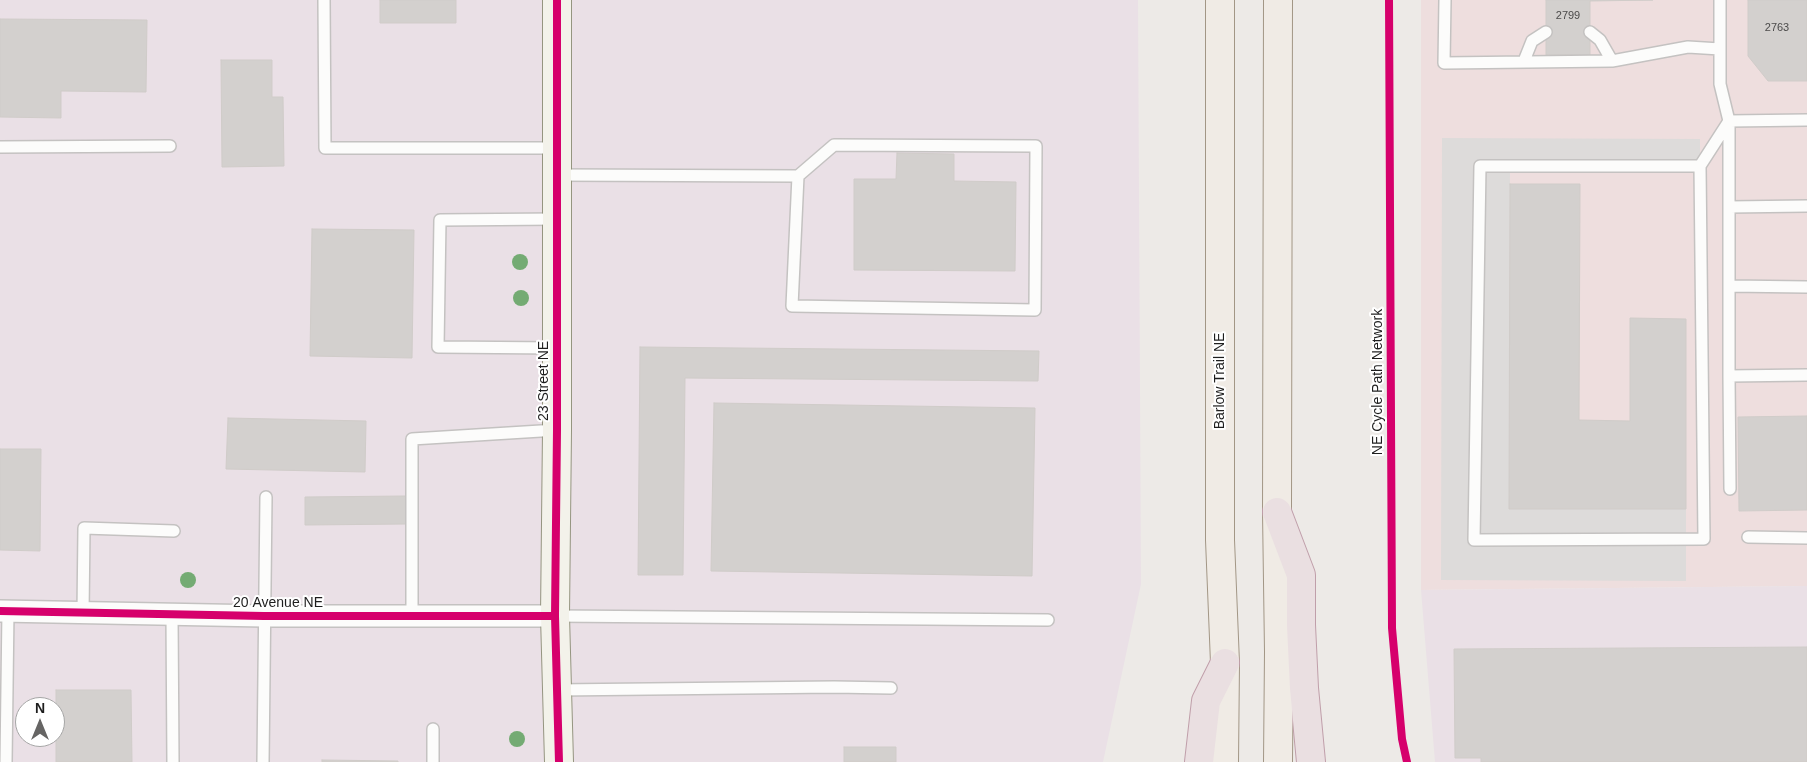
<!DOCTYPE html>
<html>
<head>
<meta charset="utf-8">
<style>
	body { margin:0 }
	#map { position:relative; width:1807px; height:762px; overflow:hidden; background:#edeae7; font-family:Arial,sans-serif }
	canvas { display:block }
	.north { position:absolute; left:15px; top:697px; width:50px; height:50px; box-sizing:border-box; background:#fff; border:1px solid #a5a5a5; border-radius:50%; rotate:0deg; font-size:14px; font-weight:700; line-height:20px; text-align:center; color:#1e1e1e }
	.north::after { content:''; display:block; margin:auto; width:18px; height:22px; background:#666564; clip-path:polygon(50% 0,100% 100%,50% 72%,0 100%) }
</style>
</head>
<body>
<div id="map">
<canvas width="1807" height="762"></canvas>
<div class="north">N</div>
</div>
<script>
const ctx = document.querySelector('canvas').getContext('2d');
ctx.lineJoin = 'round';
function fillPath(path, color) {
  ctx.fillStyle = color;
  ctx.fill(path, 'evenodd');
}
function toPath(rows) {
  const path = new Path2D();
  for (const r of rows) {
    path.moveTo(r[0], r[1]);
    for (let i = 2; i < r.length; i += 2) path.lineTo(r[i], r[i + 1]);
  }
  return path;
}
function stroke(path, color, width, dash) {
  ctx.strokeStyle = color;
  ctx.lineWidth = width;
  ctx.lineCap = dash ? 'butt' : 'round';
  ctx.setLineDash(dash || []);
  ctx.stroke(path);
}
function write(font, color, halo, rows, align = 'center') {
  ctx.font = font + ' Arial,sans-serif';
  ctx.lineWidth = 4;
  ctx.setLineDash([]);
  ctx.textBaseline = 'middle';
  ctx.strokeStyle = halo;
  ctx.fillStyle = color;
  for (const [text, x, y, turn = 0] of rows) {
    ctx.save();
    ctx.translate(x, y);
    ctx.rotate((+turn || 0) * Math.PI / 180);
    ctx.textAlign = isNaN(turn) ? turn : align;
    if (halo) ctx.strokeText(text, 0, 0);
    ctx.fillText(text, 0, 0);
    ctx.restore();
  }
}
const commercial = toPath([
	[1421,0,1807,0,1807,586,1421,590]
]);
const industrial = toPath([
	[0,0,1138,0,1141,584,1103,762,0,762],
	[25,707,55,707,55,737,25,737],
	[1807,586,1807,762,1435,762,1421,590]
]);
const parking = toPath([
	[1442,138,1700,139,1700,166,1510,166,1509,508,1686,509,1686,581,1441,580]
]);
const building = toPath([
	[380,0,456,0,456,23,380,23,380,0],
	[1546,0,1653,0,1590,1,1590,55,1546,55,1546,0],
	[1748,0,1807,0,1807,81,1768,81,1748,56,1748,0],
	[0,19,147,20,146,92,61,91,61,118,0,117,0,19],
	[221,60,272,60,272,97,283,97,284,166,222,167,221,60],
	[897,153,954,154,954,181,1016,182,1015,271,854,270,854,179,896,179,897,153],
	[1510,184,1580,184,1579,420,1630,421,1630,318,1686,319,1686,509,1509,509,1510,184],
	[312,229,414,230,412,358,310,356,312,229],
	[640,347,1039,351,1038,381,685,378,683,575,638,575,640,347],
	[714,403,1035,408,1032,576,711,571,714,403],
	[1807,416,1807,510,1739,511,1738,417,1807,416],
	[228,418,366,421,365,472,226,469,228,418],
	[0,449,41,449,40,551,0,550,0,449],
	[406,496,406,524,305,525,305,497,406,496],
	[1807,647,1807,762,1481,762,1481,758,1455,758,1454,649,1807,647],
	[56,690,131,690,132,762,56,762,56,690],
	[844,747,896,747,896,762,844,762,844,747],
	[322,760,398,761,398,762,322,762,322,760]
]);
const lane = toPath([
	[324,0,325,148,557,148],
	[1445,0,1444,63,1612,61,1688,47,1720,49],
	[1720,0,1720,84,1729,121,1807,120],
	[1590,32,1600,40,1612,61],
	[1524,61,1532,41,1546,32],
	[1729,121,1729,286,1807,287],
	[0,147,170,146],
	[1700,166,1704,539,1474,540,1480,166,1700,166,1729,121],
	[557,175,798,176,792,306,1035,310,1036,146,834,145,798,176],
	[1729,207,1807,206],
	[1729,286,1729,376,1807,375],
	[557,348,438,347,440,220,557,219],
	[1729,376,1730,489],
	[1748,537,1807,538],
	[83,613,84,528,174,531],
	[172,615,173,762],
	[412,616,412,439,557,430],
	[555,616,1048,620],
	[557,690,834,687,891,688],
	[6,762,8,611],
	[263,762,266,497],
	[433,762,433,729]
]);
const street = toPath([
	[0,611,264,616,555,616]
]);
const secondary = toPath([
	[557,0,557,430,555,616,559,762]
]);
const primary = toPath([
	[1220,0,1220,540,1225,663,1224,762],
	[1278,762,1279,652,1277,512,1278,0]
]);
const highway = toPath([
	[1277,512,1301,575,1301,625,1304,688,1311,762],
	[1199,762,1206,701,1225,663]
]);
const cycleway = toPath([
	[557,0,557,430,555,616,559,762],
	[1389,0,1392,628,1402,739,1407,762],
	[0,611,264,616,555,616]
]);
const trees = [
	[520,262],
	[521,298],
	[188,580],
	[517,739]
];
const numberNames = [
	["2799",1568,16],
	["2763",1777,28]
];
const streetNames = [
	["23 Street NE",544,381,-90],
	["Barlow Trail NE",1220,381,-90],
	["NE Cycle Path Network",1378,382,-90],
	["20 Avenue NE",278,603]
];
fillPath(commercial, '#eedede');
fillPath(industrial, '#eae0e6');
fillPath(parking, '#dddbda');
fillPath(building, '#d3d0ce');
stroke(building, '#d0ccc9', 1);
stroke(lane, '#c4c2c1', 14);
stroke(street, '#c4c2c1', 24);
stroke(secondary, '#959580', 30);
stroke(primary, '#a29685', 30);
stroke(highway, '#c09faa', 30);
stroke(lane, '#fcfcfb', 11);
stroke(street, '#fcfcfb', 21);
stroke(secondary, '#f3f2ea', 28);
stroke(primary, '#f0ebe5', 28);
stroke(highway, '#eadfe1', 28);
stroke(cycleway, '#d6006c', 8);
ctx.fillStyle = '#74ab73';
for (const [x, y] of trees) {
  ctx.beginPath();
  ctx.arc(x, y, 8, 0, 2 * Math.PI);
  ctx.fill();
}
write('11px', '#4b4a4a', null, numberNames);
write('14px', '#1e1e1e', '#fff', streetNames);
</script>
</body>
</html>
